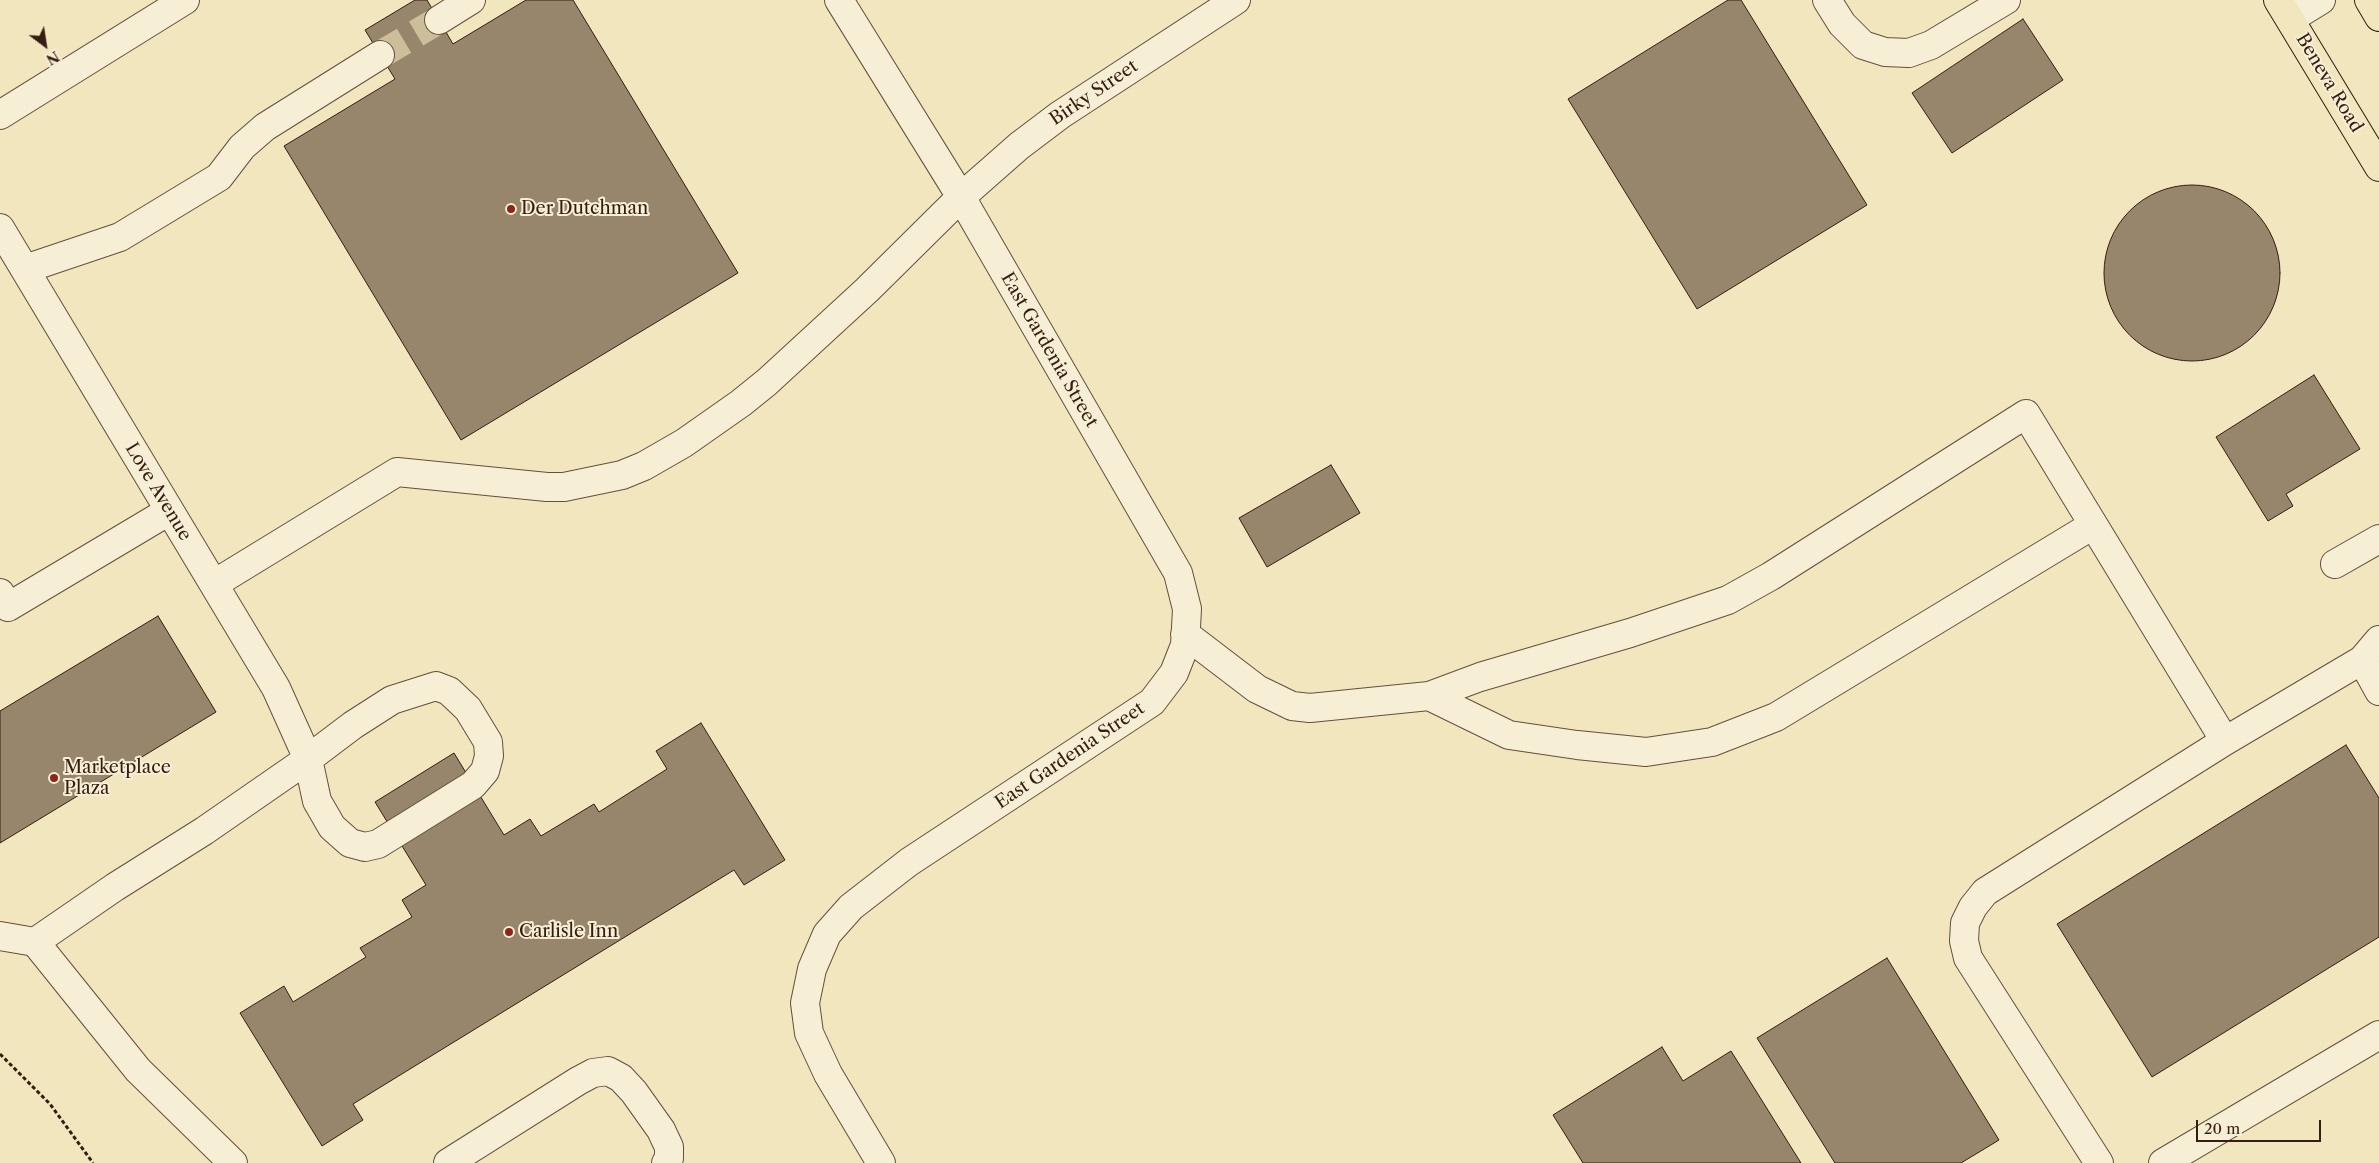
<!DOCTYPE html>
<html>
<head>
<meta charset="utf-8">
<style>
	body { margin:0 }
	#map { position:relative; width:2379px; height:1163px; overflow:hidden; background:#f1e6be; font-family:"Libre Caslon Text",serif }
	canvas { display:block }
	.north { position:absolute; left:20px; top:20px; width:50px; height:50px; -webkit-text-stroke:4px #f6efd5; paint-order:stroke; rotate:149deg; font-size:14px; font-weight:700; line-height:20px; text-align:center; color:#361d11 }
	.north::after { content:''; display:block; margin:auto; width:18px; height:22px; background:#361d11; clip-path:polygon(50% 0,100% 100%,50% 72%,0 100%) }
	.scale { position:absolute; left:2196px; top:1120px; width:125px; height:22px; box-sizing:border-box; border:2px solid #361d11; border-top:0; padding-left:6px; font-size:15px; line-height:18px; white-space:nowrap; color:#361d11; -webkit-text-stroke:4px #f6efd5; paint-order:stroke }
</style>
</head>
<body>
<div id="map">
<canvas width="2379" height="1163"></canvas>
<div class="north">N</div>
<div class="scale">20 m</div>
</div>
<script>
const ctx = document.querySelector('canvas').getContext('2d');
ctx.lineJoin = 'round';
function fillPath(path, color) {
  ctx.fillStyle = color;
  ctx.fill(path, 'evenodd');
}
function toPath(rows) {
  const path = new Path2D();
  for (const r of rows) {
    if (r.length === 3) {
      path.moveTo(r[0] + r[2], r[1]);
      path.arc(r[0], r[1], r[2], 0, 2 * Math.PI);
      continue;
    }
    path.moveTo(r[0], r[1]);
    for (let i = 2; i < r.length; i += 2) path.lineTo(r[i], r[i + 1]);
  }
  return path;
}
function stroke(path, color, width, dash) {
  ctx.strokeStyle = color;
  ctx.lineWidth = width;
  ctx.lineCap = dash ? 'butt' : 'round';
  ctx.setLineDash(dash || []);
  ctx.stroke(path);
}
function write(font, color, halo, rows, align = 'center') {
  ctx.font = font + ' "Libre Caslon Text",serif';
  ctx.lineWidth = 4;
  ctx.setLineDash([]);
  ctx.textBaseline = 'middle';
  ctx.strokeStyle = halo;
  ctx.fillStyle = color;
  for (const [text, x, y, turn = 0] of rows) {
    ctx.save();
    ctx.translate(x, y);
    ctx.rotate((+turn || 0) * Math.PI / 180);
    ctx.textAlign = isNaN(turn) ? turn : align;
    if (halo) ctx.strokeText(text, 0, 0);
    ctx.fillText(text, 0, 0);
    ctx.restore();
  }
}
const building = toPath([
	[415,0,427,0,453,44,526,0,573,0,738,273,461,440,284,146,395,79,365,30,415,0],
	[1728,0,1741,0,1867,205,1697,309,1568,99,1728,0],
	[2023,19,2063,80,1952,153,1912,93,2023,19],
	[2192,273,88],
	[2314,375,2360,449,2286,494,2293,506,2268,521,2216,437,2314,375],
	[1331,465,1360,513,1267,567,1239,518,1331,465],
	[158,616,216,712,0,843,0,711,158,616],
	[701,723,785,860,744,885,734,870,353,1104,363,1120,322,1146,240,1013,284,986,293,1002,366,957,360,948,412,917,402,900,426,885,375,802,454,753,504,835,530,819,541,836,594,804,599,812,667,769,656,751,701,723],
	[2346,745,2379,798,2379,937,2152,1077,2057,924,2346,745],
	[1887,958,1999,1140,1961,1163,1835,1163,1757,1038,1887,958],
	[1662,1047,1683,1081,1731,1051,1801,1163,1583,1163,1553,1115,1662,1047]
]);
const minorTunnel = toPath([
	[380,55,439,20]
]);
const path = toPath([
	[0,1054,50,1104,93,1163]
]);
const minor = toPath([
	[839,0,961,197,1178,573,1187,609,1185,645,1174,673,1152,702,909,862,851,907,827,934,812,969,805,1003,809,1033,828,1074,881,1163],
	[1827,0,1842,24,1863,45,1885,52,1909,53,1931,45,2006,0],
	[2290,19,2321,0],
	[439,20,471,0],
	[0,115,185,0],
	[0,228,276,688,308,759,317,801,332,827,350,843,365,847,378,844,473,785,485,771,489,756,488,742,468,709,449,691,436,686,392,700,353,725,308,759,204,831,115,887,35,942],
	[25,269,120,237,219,177,242,147,265,127,380,55],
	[2335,564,2379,539],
	[214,584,397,472,547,487,564,487,622,475,644,466,684,443,741,403,767,382,867,290,961,197,1019,146,1060,115,1236,0],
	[0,593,8,607,169,511],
	[1185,634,1257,689,1292,706,1310,708,1429,696,1480,677,1630,633,1728,600,1771,576,2026,414,2225,741],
	[2362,660,2379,691],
	[1429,696,1509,735,1577,745,1646,752,1712,742,1776,717,2093,525],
	[0,936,35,942,138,1070,233,1163],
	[448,1163,578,1081,593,1073,608,1071,621,1078,634,1092,661,1130,669,1147,669,1158,666,1163],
	[2099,1163,1968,958,1964,941,1965,923,1973,907,1985,892,2225,741,2362,660,2379,640],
	[2163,1163,2379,1035]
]);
const major = toPath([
	[2278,0,2379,167],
	[2369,0,2379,17]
]);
const markers = [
	[511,209,5,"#8f2418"],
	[54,778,5,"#8f2418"],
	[509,932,5,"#8f2418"]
];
const streetNames = [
	["Beneva Road",2329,83,59],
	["Birky Street",1094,93,-34],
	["East Gardenia Street",1049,350,60],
	["Love Avenue",158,492,59],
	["East Gardenia Street",1070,756,-34]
];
const poiNames = [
	["Der Dutchman",521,209],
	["Marketplace",64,768],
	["Plaza",64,789],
	["Carlisle Inn",519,932]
];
fillPath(building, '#97866b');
stroke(building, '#361d11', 1);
stroke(minorTunnel, '#ccbe9b', 28, [28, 14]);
stroke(minor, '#654f3c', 30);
stroke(major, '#361d11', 30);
stroke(path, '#361d11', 3, [4, 2.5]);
stroke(minor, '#f6efd5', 28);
stroke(major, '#f1e6be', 28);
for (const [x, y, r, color] of markers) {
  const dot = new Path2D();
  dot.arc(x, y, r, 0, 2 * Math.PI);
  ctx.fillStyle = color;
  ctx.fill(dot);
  stroke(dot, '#f6efd5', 2);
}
write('18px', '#361d11', '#f6efd5', streetNames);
write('18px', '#361d11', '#f6efd5', poiNames, 'left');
</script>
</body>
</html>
